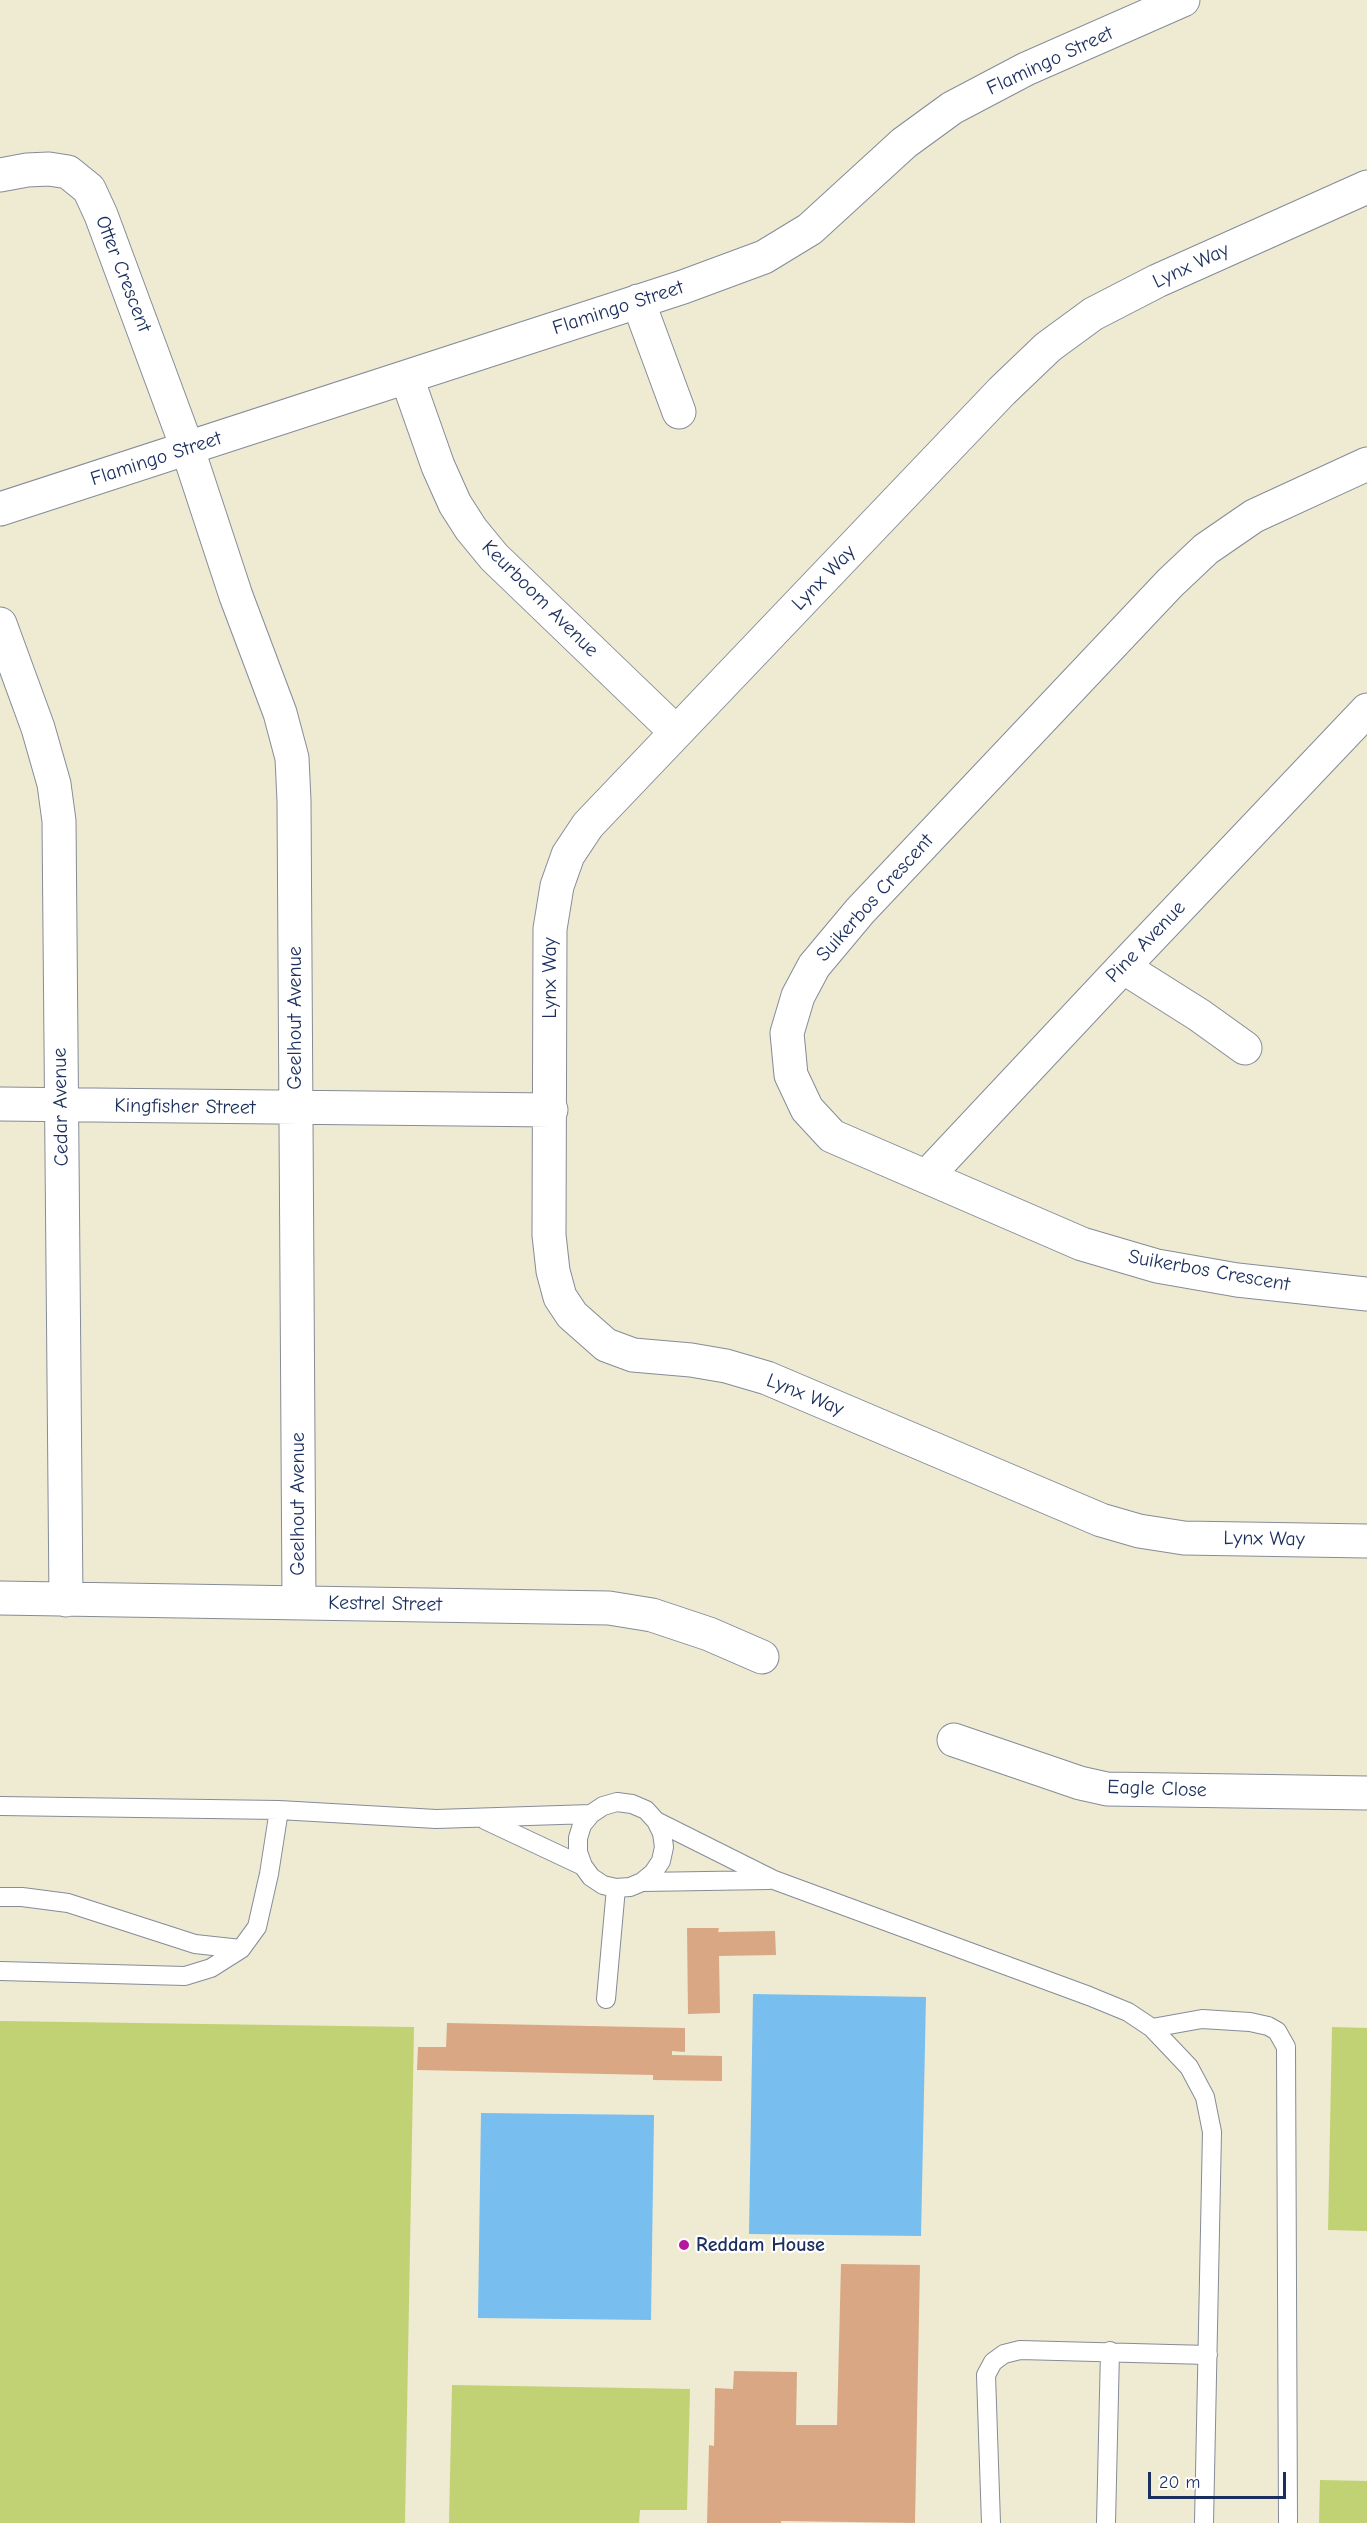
<!DOCTYPE html>
<html>
<head>
<meta charset="utf-8">
<style>
	body { margin:0 }
	#map { position:relative; width:1367px; height:2523px; overflow:hidden; background:#efead2; font-family:"Comic Neue",sans-serif }
	canvas { display:block }
	.scale { position:absolute; left:1148px; top:2472px; width:138px; height:27px; box-sizing:border-box; border:3px solid #1b2f5e; border-top:0; padding-left:8px; font-size:18px; line-height:21px; white-space:nowrap; color:#1b2f5e; -webkit-text-stroke:4px #fff; paint-order:stroke }
</style>
</head>
<body>
<div id="map">
<canvas width="1367" height="2523"></canvas>
<div class="scale">20 m</div>
</div>
<script>
const ctx = document.querySelector('canvas').getContext('2d');
ctx.lineJoin = 'round';
function fillPath(path, color) {
  ctx.fillStyle = color;
  ctx.fill(path, 'evenodd');
}
function toPath(rows) {
  const path = new Path2D();
  for (const r of rows) {
    path.moveTo(r[0], r[1]);
    for (let i = 2; i < r.length; i += 2) path.lineTo(r[i], r[i + 1]);
  }
  return path;
}
function stroke(path, color, width, dash) {
  ctx.strokeStyle = color;
  ctx.lineWidth = width;
  ctx.lineCap = dash ? 'butt' : 'round';
  ctx.setLineDash(dash || []);
  ctx.stroke(path);
}
function write(font, color, halo, rows, align = 'center') {
  ctx.font = font + ' "Comic Neue",sans-serif';
  ctx.lineWidth = 4.5;
  ctx.setLineDash([]);
  ctx.textBaseline = 'middle';
  ctx.strokeStyle = halo;
  ctx.fillStyle = color;
  for (const [text, x, y, turn = 0] of rows) {
    ctx.save();
    ctx.translate(x, y);
    ctx.rotate((+turn || 0) * Math.PI / 180);
    ctx.textAlign = isNaN(turn) ? turn : align;
    if (halo) ctx.strokeText(text, 0, 0);
    ctx.fillText(text, 0, 0);
    ctx.restore();
  }
}
const green = toPath([
	[0,2021,414,2027,405,2523,0,2523],
	[1332,2027,1367,2028,1367,2231,1328,2230],
	[452,2385,690,2389,687,2510,640,2510,639,2523,449,2523],
	[1320,2480,1367,2481,1367,2523,1319,2523]
]);
const water = toPath([
	[753,1994,926,1997,921,2236,749,2234],
	[481,2113,654,2115,651,2320,478,2318]
]);
const building = toPath([
	[687,1928,719,1928,718,1932,775,1931,776,1955,719,1956,720,2013,688,2014],
	[447,2023,685,2028,685,2052,672,2051,672,2055,722,2056,722,2081,653,2080,653,2075,417,2070,418,2047,446,2047],
	[841,2264,920,2265,915,2523,781,2521,781,2523,707,2523,709,2445,714,2446,715,2388,733,2389,734,2371,797,2372,796,2425,837,2425]
]);
const service = toPath([
	[0,1806,279,1810,436,1819,591,1814],
	[485,1820,583,1866],
	[656,1821,662,1833,664,1847,661,1861,653,1873,642,1882,630,1887,616,1888,603,1885,591,1877,583,1866,578,1852,578,1838,582,1825,591,1814,603,1806,617,1802,632,1804,646,1810,656,1821,774,1880,1089,1996,1128,2012,1152,2028,1189,2067,1205,2097,1212,2132,1204,2523],
	[642,1882,769,1880],
	[0,1897,22,1897,68,1903,195,1944,241,1949],
	[0,1971,185,1976,211,1968,241,1949,257,1927,269,1874,279,1810],
	[606,1999,616,1888],
	[1152,2028,1202,2019,1250,2022,1268,2026,1277,2031,1286,2047,1288,2523],
	[991,2523,986,2375,993,2362,1004,2354,1020,2350,1208,2355],
	[1106,2523,1110,2351]
]);
const minor = toPath([
	[0,175,27,170,49,169,68,172,89,189,101,215,188,450,236,596,280,713,292,758,294,801,299,1602],
	[1367,187,1157,281,1093,314,1048,347,1002,391,588,825,568,855,557,886,550,929,549,1235,553,1271,560,1297,572,1315,606,1345,633,1355,691,1360,726,1366,767,1378,1101,1520,1139,1531,1184,1538,1367,1541],
	[638,301,679,412],
	[407,378,438,466,455,504,471,529,494,557,676,732],
	[1367,464,1254,516,1206,549,1170,583,860,911,814,966,798,996,787,1033,791,1075,807,1109,832,1136,1082,1244,1157,1266,1237,1280,1367,1294],
	[0,509,683,287,764,257,810,229,904,143,952,108,1026,69,1183,0],
	[0,624,38,728,54,784,59,821,66,1600],
	[1123,967,1199,1015,1245,1048],
	[0,1104,551,1110],
	[927,1176,1123,967,1367,710],
	[0,1598,609,1608,652,1615,709,1634,762,1657],
	[954,1740,1080,1783,1107,1789,1367,1793]
]);
const markers = [
	[684,2245,6,"#b5179e"]
];
const streetNames = [
	["Flamingo Street",1050,61,-25],
	["Lynx Way",1191,266,-25],
	["Otter Crescent",123,274,69],
	["Flamingo Street",618,308,-18],
	["Flamingo Street",156,459,-18],
	["Lynx Way",824,578,-46],
	["Keurboom Avenue",540,599,45],
	["Suikerbos Crescent",875,898,-48],
	["Pine Avenue",1146,942,-46],
	["Lynx Way",550,978,-90],
	["Geelhout Avenue",295,1018,-90],
	["Cedar Avenue",61,1107,-91],
	["Kingfisher Street",185,1107,1],
	["Suikerbos Crescent",1209,1271,10],
	["Lynx Way",805,1395,22],
	["Geelhout Avenue",298,1504,-90],
	["Lynx Way",1264,1539,1],
	["Kestrel Street",385,1604,1],
	["Eagle Close",1157,1789,2]
];
const poiNames = [
	["Reddam House",696,2245]
];
fillPath(green, '#c1d274');
fillPath(water, '#78beef');
fillPath(building, '#daa785');
stroke(service, '#858c98', 20);
stroke(minor, '#858c98', 35);
stroke(service, '#fff', 18);
stroke(minor, '#fff', 33);
for (const [x, y, r, color] of markers) {
  const dot = new Path2D();
  dot.arc(x, y, r, 0, 2 * Math.PI);
  ctx.fillStyle = color;
  ctx.fill(dot);
  stroke(dot, '#fff', 2);
}
write('20px', '#1b2f5e', '#fff', streetNames);
write('bold 20px', '#1b2f5e', '#fff', poiNames, 'left');
</script>
</body>
</html>
